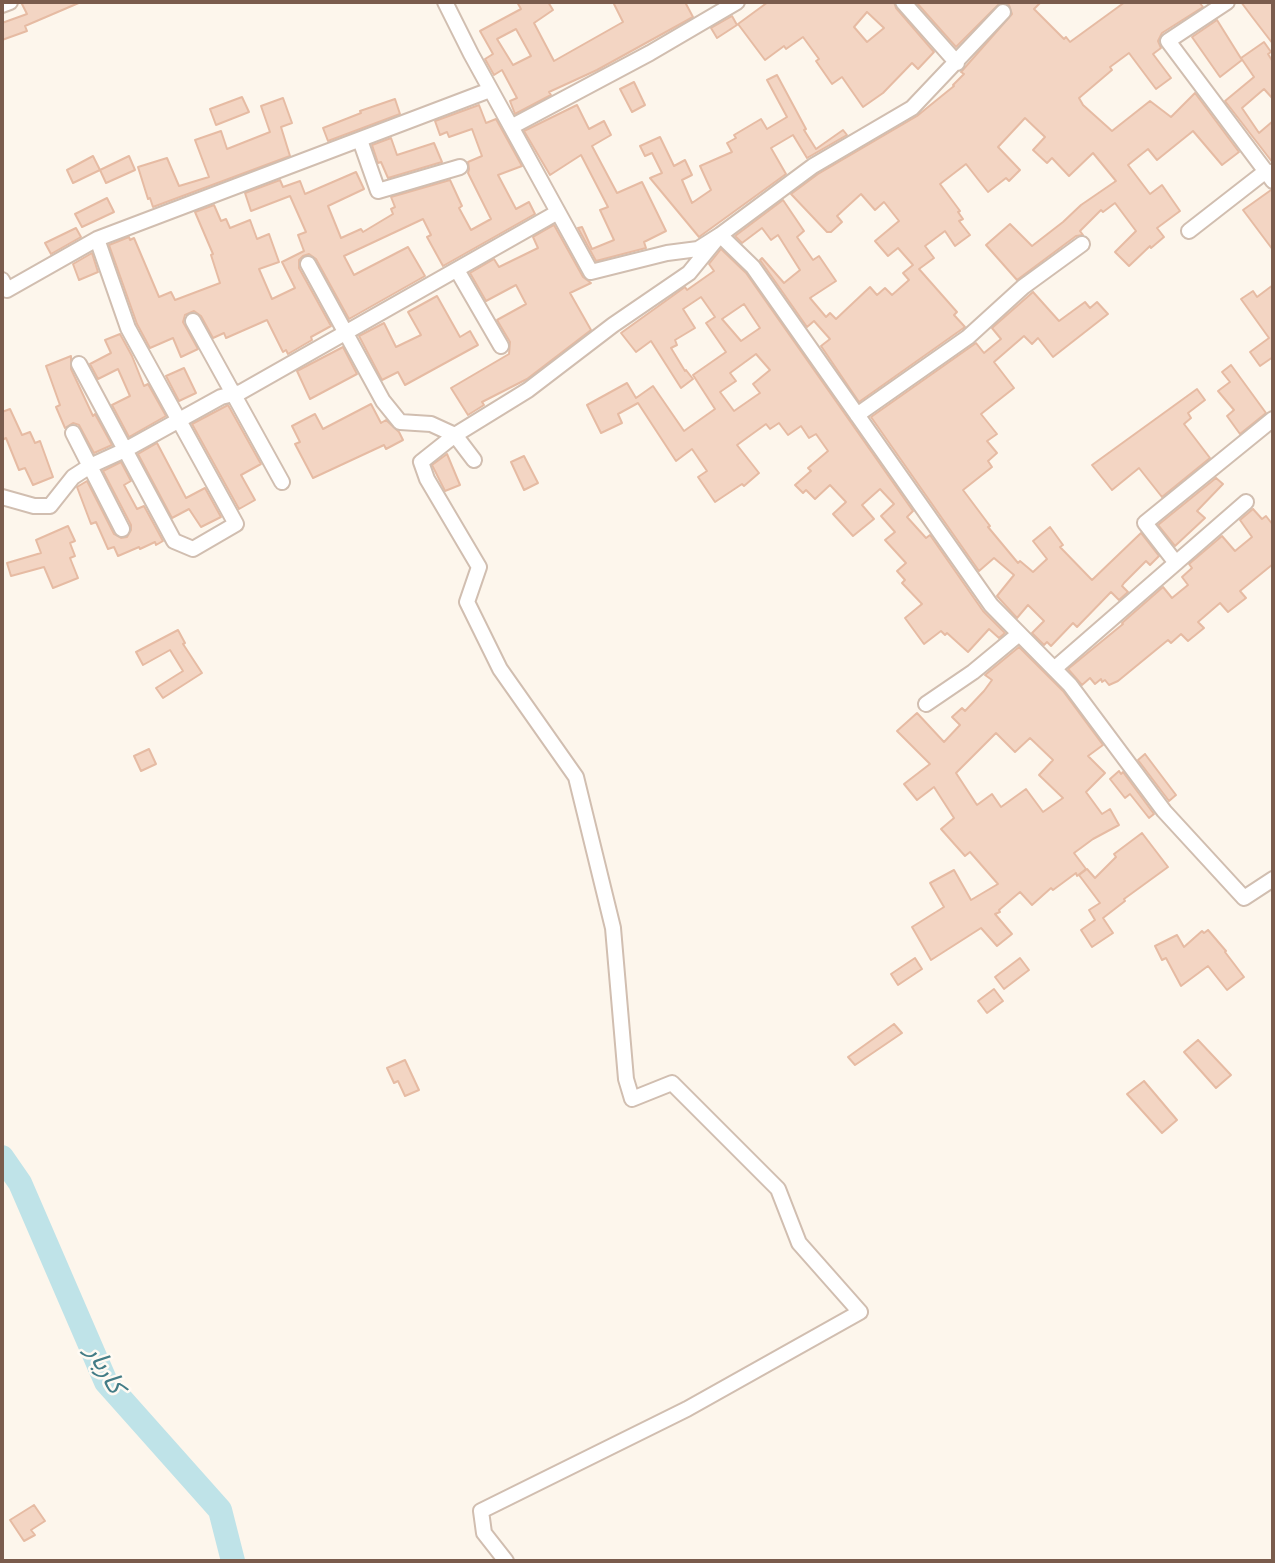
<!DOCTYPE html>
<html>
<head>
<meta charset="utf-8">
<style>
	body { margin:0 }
	#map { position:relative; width:1275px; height:1563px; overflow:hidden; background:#fdf6ec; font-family:"Work Sans",sans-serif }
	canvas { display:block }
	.frame { position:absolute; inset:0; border:4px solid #7a5c4d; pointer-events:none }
</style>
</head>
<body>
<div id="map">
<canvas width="1275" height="1563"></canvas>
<div class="frame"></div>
</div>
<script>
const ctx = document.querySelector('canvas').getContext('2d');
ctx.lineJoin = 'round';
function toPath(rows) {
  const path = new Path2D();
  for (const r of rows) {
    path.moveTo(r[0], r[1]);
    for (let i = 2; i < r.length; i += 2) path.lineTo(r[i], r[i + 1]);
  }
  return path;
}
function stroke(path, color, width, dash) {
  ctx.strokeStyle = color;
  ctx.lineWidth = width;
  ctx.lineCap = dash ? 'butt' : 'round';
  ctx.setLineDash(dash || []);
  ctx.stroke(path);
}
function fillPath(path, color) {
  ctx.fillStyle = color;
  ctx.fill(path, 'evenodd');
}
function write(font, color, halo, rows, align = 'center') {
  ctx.font = font + ' "Work Sans","Noto Sans Arabic",sans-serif';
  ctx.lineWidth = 5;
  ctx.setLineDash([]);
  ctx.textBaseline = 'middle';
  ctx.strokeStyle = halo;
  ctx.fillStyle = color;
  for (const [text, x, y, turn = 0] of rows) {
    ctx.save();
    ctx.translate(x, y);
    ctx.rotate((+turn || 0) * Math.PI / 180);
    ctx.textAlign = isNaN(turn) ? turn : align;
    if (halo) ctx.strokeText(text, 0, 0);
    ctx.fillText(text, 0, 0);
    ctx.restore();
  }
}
const river = toPath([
	[2,1157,20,1183,106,1382,220,1510,233,1561]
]);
const building = toPath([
	[21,2,81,2,25,26,27,31,2,40,2,23,27,14,21,2],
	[517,2,548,2,553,10,534,23,554,61,623,22,613,2,685,2,693,17,597,70,549,92,551,95,515,114,510,101,517,98,502,70,494,75,485,59,493,54,480,31,521,9,517,2],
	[516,29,531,56,513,65,497,39,516,29],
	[768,2,894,2,896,8,934,52,918,69,912,63,883,93,863,107,842,77,832,84,816,61,819,59,803,37,786,49,784,46,765,60,738,24,768,2],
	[867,12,884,28,867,42,854,27,867,12],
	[916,2,1041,2,1034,9,1064,39,1066,37,1070,42,1125,2,1199,2,1203,7,1162,33,1158,41,1161,48,1153,54,1171,78,1156,89,1129,53,1110,67,1112,70,1079,98,1083,105,1112,131,1150,101,1171,117,1195,93,1239,152,1222,165,1193,131,1157,160,1148,149,1128,165,1150,194,1162,185,1180,211,1157,228,1164,237,1151,248,1150,246,1129,266,1115,252,1136,231,1115,203,1103,212,1101,210,1080,231,1083,235,1076,236,1017,280,986,245,1010,224,1032,246,1063,222,1081,205,1116,181,1093,153,1069,176,1052,158,1047,163,1033,150,1045,137,1025,118,998,147,1020,170,1009,181,1006,178,988,192,966,164,940,184,960,211,958,212,963,219,959,221,970,235,955,246,945,231,925,246,934,258,919,269,957,312,954,315,965,327,859,402,821,346,830,339,814,321,807,327,760,260,762,258,784,283,800,270,778,235,771,240,762,228,742,243,735,236,783,200,804,231,797,237,813,260,819,256,836,281,810,298,826,317,830,313,836,319,870,287,877,295,885,288,892,295,909,280,903,273,913,265,898,248,888,256,875,241,899,221,884,202,875,210,861,194,837,216,842,222,831,232,827,232,791,194,818,174,917,116,954,86,953,85,964,74,961,72,1012,14,1009,5,1000,3,956,47,916,2],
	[1241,2,1273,2,1273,44,1253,18,1241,2],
	[732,16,737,25,717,38,711,28,732,16],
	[1217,20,1242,60,1220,77,1192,37,1217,20],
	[1264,42,1271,52,1268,54,1273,62,1273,99,1264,89,1242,108,1259,133,1273,121,1273,163,1225,101,1254,77,1241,58,1264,42],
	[777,75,806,129,804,130,816,149,843,130,847,135,807,158,793,135,771,148,786,174,699,237,650,178,662,173,652,153,645,156,640,146,660,137,674,166,685,160,692,175,682,180,692,203,711,190,700,166,732,152,727,143,736,138,734,135,761,119,767,129,787,117,767,80,777,75],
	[634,82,645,105,632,112,620,89,634,82],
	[242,97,249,112,216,125,210,109,242,97],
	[283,98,292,123,281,127,290,156,153,207,150,198,148,199,138,167,167,158,179,186,209,177,195,140,221,131,227,149,270,132,261,106,283,98],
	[395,99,400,114,328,141,323,128,361,113,360,111,395,99],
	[479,105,486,123,496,119,522,166,498,175,516,209,529,202,535,214,443,266,427,237,431,235,423,219,344,256,354,275,408,247,425,276,349,319,316,259,309,254,303,256,299,260,299,268,331,326,311,337,312,340,288,354,286,350,283,352,267,320,226,338,224,333,213,338,201,316,194,311,185,315,183,322,198,349,181,357,173,338,150,348,137,324,109,245,129,237,130,240,134,238,159,297,171,292,175,300,220,283,211,255,213,254,195,212,214,205,221,221,226,219,230,228,250,220,257,239,269,234,279,262,259,269,272,299,295,288,282,262,304,251,298,235,306,232,290,196,251,211,245,193,280,180,283,187,300,181,305,194,356,172,364,189,328,206,341,238,361,229,363,232,393,214,391,209,395,207,391,197,450,180,462,206,459,208,471,230,491,219,468,173,469,169,468,162,482,156,472,129,449,137,447,132,440,135,435,121,479,105],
	[577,105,589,129,604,121,611,135,592,146,617,193,642,182,666,231,644,242,646,248,596,261,578,228,582,227,592,249,614,240,600,210,608,207,581,155,550,175,524,131,577,105],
	[391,138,397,155,434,143,442,162,388,178,381,162,378,163,372,145,391,138],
	[93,156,100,170,129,156,135,170,106,183,100,170,73,183,67,170,93,156],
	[1271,190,1273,191,1273,250,1243,210,1271,190],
	[107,198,114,212,82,227,75,214,107,198],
	[554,225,583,277,591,283,570,293,591,330,527,379,482,402,484,405,468,415,451,388,509,354,510,342,497,320,526,304,516,285,486,301,470,273,494,259,499,267,538,248,533,237,554,225],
	[76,228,81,237,51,254,45,243,76,228],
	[721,249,746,273,913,511,907,517,926,538,930,535,983,611,1005,633,999,638,989,629,968,652,947,633,945,635,941,631,924,644,905,618,922,604,902,583,905,580,897,571,906,563,885,540,895,532,881,516,894,504,880,489,862,505,874,519,853,536,833,514,846,502,830,485,815,499,806,490,803,493,795,485,811,471,808,468,828,451,816,434,809,438,801,426,788,435,779,423,770,429,766,424,737,445,759,473,744,486,742,484,715,502,698,477,707,471,692,449,676,461,638,403,618,414,622,423,601,433,587,405,627,383,636,398,653,386,684,431,715,409,693,375,726,352,706,323,715,317,701,297,683,309,695,328,675,340,677,345,671,348,685,371,686,370,693,379,681,388,651,341,636,352,621,333,685,287,687,290,714,271,709,264,721,249],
	[744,304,760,328,741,341,722,319,744,304],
	[756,354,770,370,753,384,760,393,734,411,720,392,736,381,730,373,756,354],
	[92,253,98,272,79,280,73,264,92,253],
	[1273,285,1273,357,1260,366,1250,352,1269,338,1241,299,1253,291,1257,297,1273,285],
	[1033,292,1059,321,1085,302,1090,308,1097,302,1108,314,1053,357,1038,338,1032,344,1024,336,994,362,1014,388,981,414,997,434,987,441,997,453,988,461,992,467,963,490,990,526,988,527,1018,563,1020,561,1033,572,1047,559,1033,541,1050,527,1063,545,1060,547,1092,580,1141,533,1159,556,1150,565,1146,561,1124,583,1122,586,1128,592,1119,600,1111,592,1077,627,1073,623,1051,646,1047,642,1044,645,1032,633,1044,621,1028,605,1017,618,997,596,1014,575,994,558,979,571,871,417,976,343,984,353,1001,339,992,328,1033,292],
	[437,296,460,337,470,331,478,345,405,385,398,372,382,380,359,336,384,323,396,347,421,335,408,312,437,296],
	[120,334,132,356,144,386,148,384,166,416,129,437,112,405,130,396,118,369,98,379,90,364,111,353,105,340,120,334],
	[343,347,357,374,310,399,297,371,343,347],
	[71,356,71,369,93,416,95,414,112,445,94,453,79,425,73,423,65,428,56,407,60,405,46,366,71,356],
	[1231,365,1266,413,1240,434,1227,416,1234,410,1218,391,1230,382,1222,372,1231,365],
	[184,368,196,393,179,401,166,376,184,368],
	[1197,389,1205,400,1188,413,1191,418,1184,424,1210,458,1162,497,1139,468,1112,490,1092,465,1197,389],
	[371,404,381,423,386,420,399,432,403,440,386,449,384,445,313,478,295,444,300,442,292,426,315,414,323,429,371,404],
	[228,405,261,464,241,475,255,500,239,509,192,424,228,405],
	[10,409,22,435,30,432,35,443,40,441,53,477,33,485,25,468,19,470,6,438,2,440,2,412,10,409],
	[157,443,186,498,205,488,221,517,201,527,189,509,172,518,138,454,157,443],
	[447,454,460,485,445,491,432,465,447,454],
	[524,456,538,483,524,490,511,462,524,456],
	[121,462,131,481,124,485,137,509,144,506,163,541,156,545,155,542,140,549,139,547,118,556,114,547,108,549,96,522,91,524,77,487,87,481,114,534,121,538,127,537,131,530,131,525,103,471,121,462],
	[1216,478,1223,484,1197,511,1205,518,1175,546,1158,525,1216,478],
	[1253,509,1262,519,1266,516,1273,525,1273,564,1240,591,1246,598,1228,612,1220,603,1198,622,1204,628,1188,641,1181,634,1171,643,1168,640,1118,681,1109,685,1105,680,1102,682,1101,679,1095,684,1090,678,1082,685,1068,669,1123,624,1122,623,1163,587,1172,598,1188,585,1182,577,1192,568,1189,564,1222,536,1235,551,1252,537,1240,520,1253,509],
	[68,526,75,541,70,543,75,556,70,558,78,578,53,588,44,567,11,576,7,563,41,553,36,540,68,526],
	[178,630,185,643,183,644,202,673,163,698,156,688,183,671,170,650,143,665,136,652,178,630],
	[1019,647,1063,691,1103,745,1088,756,1105,773,1086,792,1102,814,1110,809,1119,825,1093,839,1074,853,1086,869,1077,876,1076,873,1053,890,1051,888,1032,905,1020,892,999,910,1000,912,995,914,1012,934,997,946,981,928,931,960,912,927,944,907,930,883,954,870,971,900,998,884,970,852,965,856,941,829,954,818,934,787,917,800,904,784,930,764,897,731,917,713,944,742,960,725,952,717,962,708,965,711,984,691,992,680,985,675,1019,647],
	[996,733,1015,752,1030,738,1053,760,1039,775,1063,798,1043,812,1026,789,1001,807,992,794,977,805,956,773,996,733],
	[149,749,156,764,141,771,134,756,149,749],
	[1145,754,1176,795,1169,801,1138,760,1145,754],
	[1119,771,1121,774,1123,772,1154,814,1149,818,1130,794,1125,798,1110,779,1119,771],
	[1142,833,1168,867,1124,899,1125,901,1103,918,1113,933,1092,947,1081,930,1095,920,1089,910,1100,903,1079,875,1087,869,1095,878,1116,857,1114,854,1142,833],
	[1208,930,1226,951,1225,952,1244,977,1227,990,1208,966,1181,986,1166,958,1162,960,1155,946,1177,935,1184,947,1202,931,1204,933,1208,930],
	[915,958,922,969,898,985,891,974,915,958],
	[1020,958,1029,970,1004,989,995,977,1020,958],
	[994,989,1003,1001,987,1013,978,1001,994,989],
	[894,1024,902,1033,855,1065,848,1057,894,1024],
	[1198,1040,1231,1075,1216,1088,1184,1052,1198,1040],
	[405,1060,419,1090,405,1096,398,1081,394,1083,387,1068,405,1060],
	[1144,1081,1177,1120,1162,1133,1127,1094,1144,1081],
	[34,1505,45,1521,31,1530,35,1535,24,1541,10,1520,34,1505]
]);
const minor = toPath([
	[445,2,471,54,591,272,667,253,698,249,720,235,753,267,991,605,1070,685,1164,811,1244,898,1273,879],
	[903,2,957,63],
	[1227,2,1168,41,1273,181],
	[2,5,10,2],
	[511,127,650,53,737,2],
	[360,140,378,191,460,167],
	[1189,231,1266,171,1273,173],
	[308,264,383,401,400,422,431,424,455,435,474,460],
	[457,270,501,346],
	[2,280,7,290,97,239,490,90],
	[193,321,282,482],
	[79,364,174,541,193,549,236,524,128,328,97,239],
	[857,415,968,337,1023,287,1082,244],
	[73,433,122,529],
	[2,497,34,506,50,506,73,477,90,466,125,450,221,397,241,392,558,212],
	[1176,563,1145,523,1273,419],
	[1054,669,1246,502],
	[926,704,973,672,1019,634],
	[506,1561,484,1533,481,1511,687,1409,860,1312,799,1243,778,1189,672,1083,632,1099,626,1079,613,928,576,777,500,669,467,602,479,567,427,479,421,462,455,435,528,390,613,325,689,273,720,235,813,166,912,108,1003,12]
]);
const waterNames = [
	["کاربار",105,1369,60]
];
stroke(river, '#bfe3e8', 24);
fillPath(building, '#f3d5c3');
stroke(building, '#e6bba3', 2);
stroke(minor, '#d1beb0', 18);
stroke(minor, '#fff', 14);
write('italic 26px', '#437c86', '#fffaf3', waterNames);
</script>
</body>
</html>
